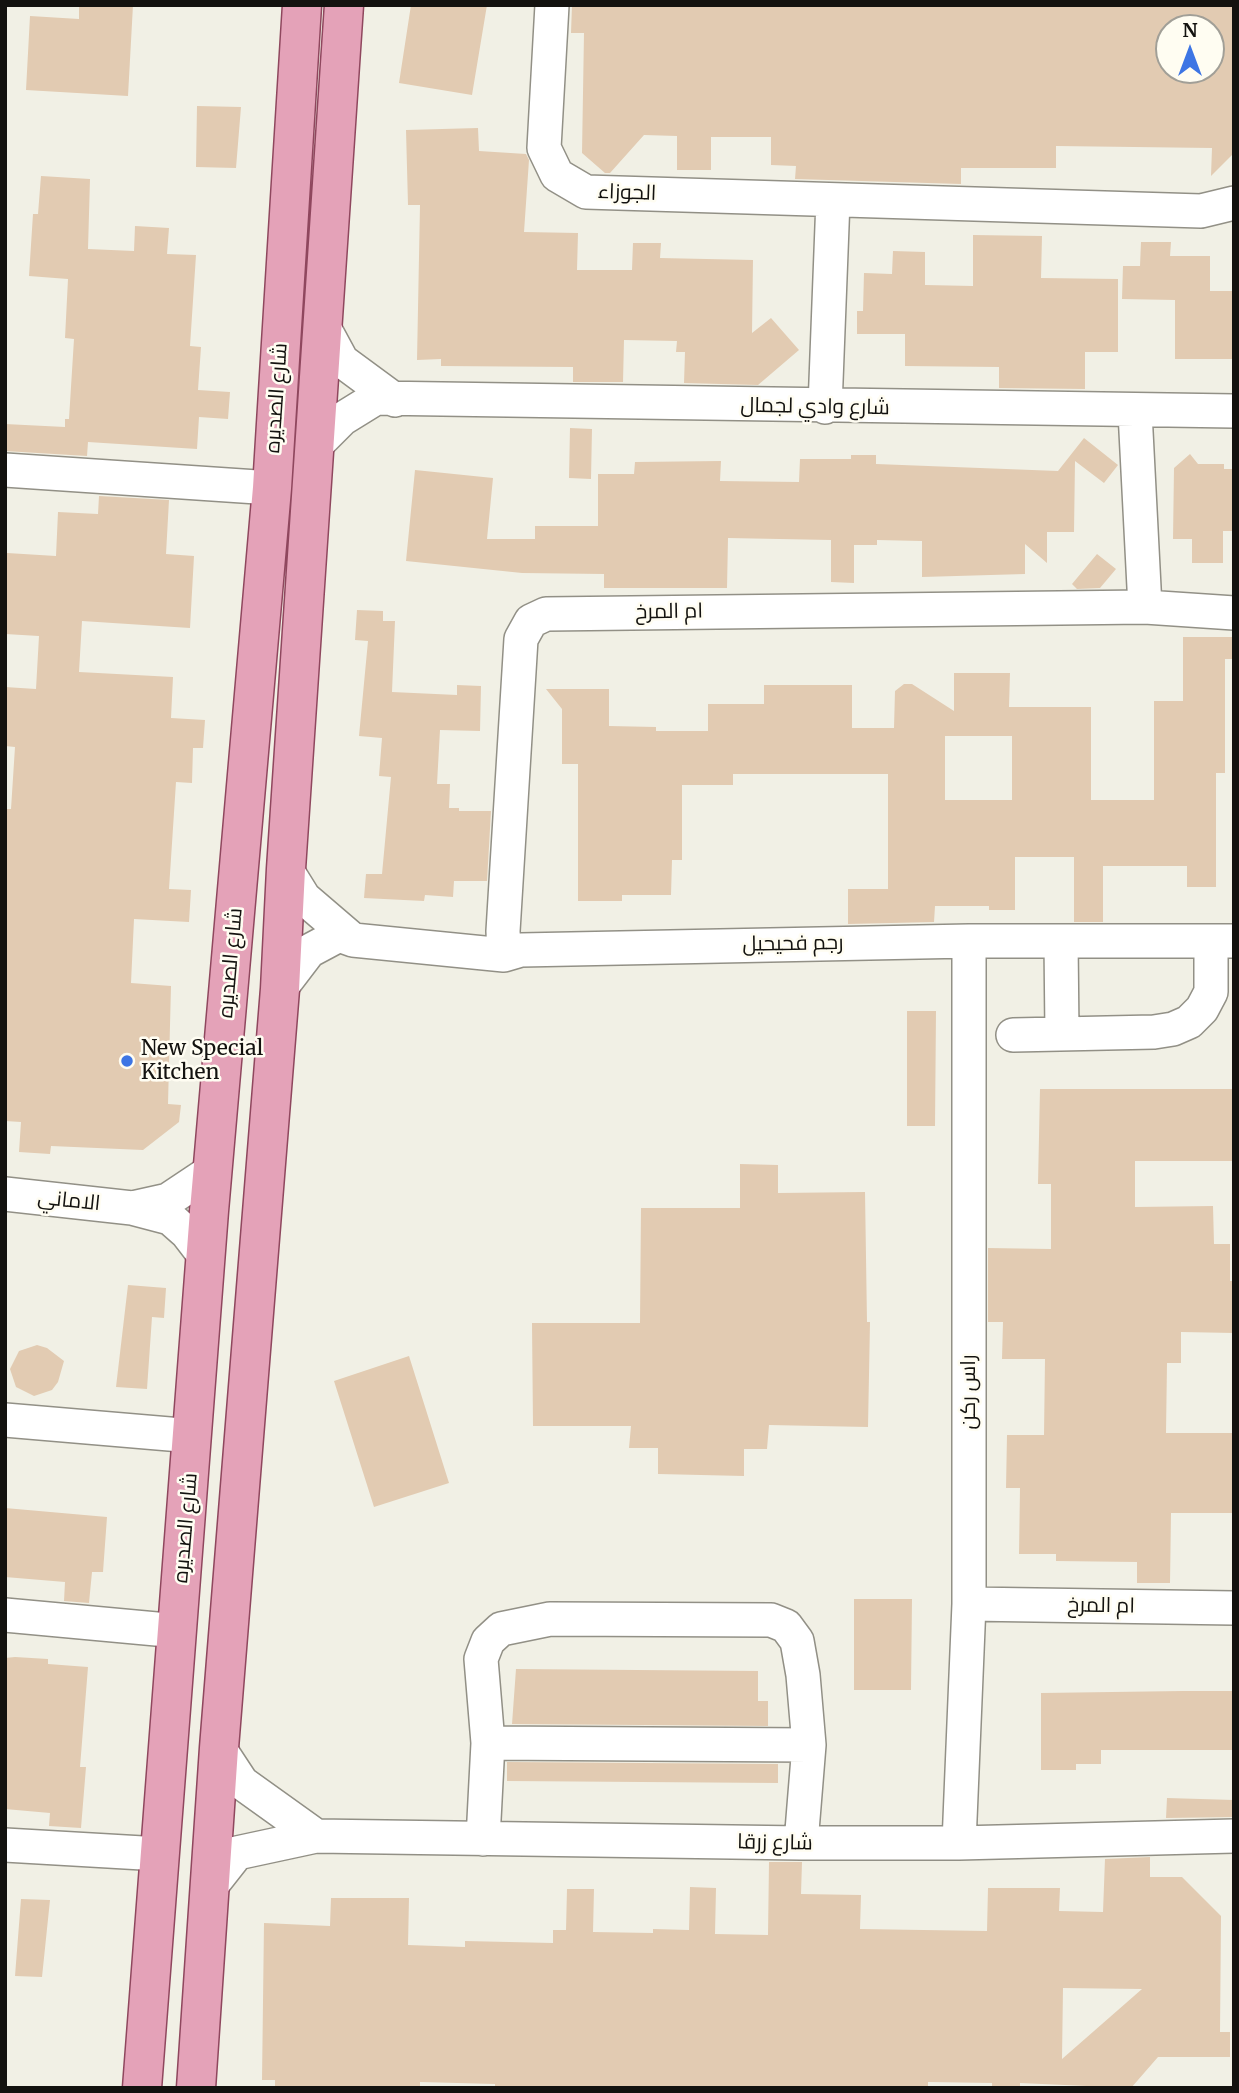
<!DOCTYPE html>
<html>
<head>
<meta charset="utf-8">
<style>
	body { margin:0 }
	#map { position:relative; width:1239px; height:2093px; overflow:hidden; background:#f1f0e5; font-family:Merriweather,serif }
	canvas { display:block }
	.frame { position:absolute; inset:0; border:7px solid #13120f; pointer-events:none }
	.north { position:absolute; left:1155px; top:14px; width:70px; height:70px; box-sizing:border-box; background:#fffdf2; border:2px solid #a19f97; border-radius:50%; rotate:0deg; font-size:19px; font-weight:700; line-height:28px; text-align:center; color:#13120f }
	.north::after { content:''; display:block; margin:auto; width:24px; height:32px; background:#3d75e4; clip-path:polygon(50% 0,100% 100%,50% 72%,0 100%) }
</style>
</head>
<body>
<div id="map">
<canvas width="1239" height="2093"></canvas>
<div class="frame"></div>
<div class="north">N</div>
</div>
<script>
const ctx = document.querySelector('canvas').getContext('2d');
ctx.lineJoin = 'round';
function fillPath(path, color) {
  ctx.fillStyle = color;
  ctx.fill(path, 'evenodd');
}
function toPath(rows) {
  const path = new Path2D();
  for (const r of rows) {
    path.moveTo(r[0], r[1]);
    for (let i = 2; i < r.length; i += 2) path.lineTo(r[i], r[i + 1]);
  }
  return path;
}
function stroke(path, color, width, dash) {
  ctx.strokeStyle = color;
  ctx.lineWidth = width;
  ctx.lineCap = dash ? 'butt' : 'round';
  ctx.setLineDash(dash || []);
  ctx.stroke(path);
}
function write(font, color, halo, rows, align = 'center') {
  ctx.font = font + ' Merriweather,Cairo,serif';
  ctx.lineWidth = 5;
  ctx.setLineDash([]);
  ctx.textBaseline = 'middle';
  ctx.strokeStyle = halo;
  ctx.fillStyle = color;
  for (const [text, x, y, turn = 0] of rows) {
    ctx.save();
    ctx.translate(x, y);
    ctx.rotate((+turn || 0) * Math.PI / 180);
    ctx.textAlign = isNaN(turn) ? turn : align;
    if (halo) ctx.strokeText(text, 0, 0);
    ctx.fillText(text, 0, 0);
    ctx.restore();
  }
}
const building = toPath([
	[79,5,133,5,128,96,26,90,30,16,79,19],
	[411,5,487,5,472,95,399,83],
	[572,5,1234,5,1234,153,1211,176,1212,148,1056,146,1056,168,961,168,961,184,795,179,796,166,771,165,771,137,711,137,711,170,677,170,677,136,644,135,610,173,605,173,582,153,584,33,571,33],
	[1169,28,1211,28,1211,70,1169,70],
	[197,106,241,107,236,168,196,167],
	[478,128,479,151,526,154,529,160,524,232,578,233,577,270,632,270,633,243,661,243,660,258,753,260,752,333,771,318,799,350,758,385,684,383,685,352,676,352,677,341,624,340,623,382,573,382,573,367,441,366,441,359,417,360,420,205,408,205,406,130],
	[41,176,90,179,88,249,134,251,135,226,169,228,167,254,196,255,190,346,201,347,198,390,230,392,228,419,199,417,197,449,88,442,87,456,5,451,5,424,65,427,65,419,69,419,74,339,65,338,68,279,29,276,33,214,38,214],
	[973,235,1042,236,1041,278,1118,279,1118,352,1085,352,1085,389,999,388,999,367,905,366,905,334,857,334,857,311,863,311,864,273,892,274,893,251,925,252,925,285,973,286],
	[1141,242,1171,242,1170,256,1210,256,1210,291,1234,291,1234,359,1175,359,1175,300,1122,299,1123,266,1140,266],
	[570,428,592,429,591,479,569,478],
	[1084,438,1118,465,1104,483,1075,461,1074,532,1047,532,1047,563,1025,544,1025,574,922,577,922,541,877,540,877,545,854,545,854,583,831,582,831,540,728,538,727,588,604,588,604,574,522,573,406,561,415,470,493,478,487,539,535,539,535,526,598,526,598,474,634,474,635,462,721,461,720,481,799,482,800,459,851,459,851,455,876,455,876,464,1058,471],
	[1190,454,1198,464,1224,464,1224,469,1234,469,1234,531,1223,531,1223,563,1192,563,1192,539,1173,539,1174,468],
	[99,496,169,500,166,554,194,556,190,628,82,621,79,672,173,677,171,718,205,720,203,748,193,748,192,783,176,782,169,889,191,890,189,922,134,919,131,983,171,986,168,1104,181,1105,179,1122,143,1150,51,1146,50,1154,19,1152,21,1122,5,1121,5,809,11,809,15,747,5,746,5,687,36,689,39,636,5,634,7,553,56,556,58,512,98,514],
	[1097,554,1116,569,1100,588,1077,589,1072,584],
	[357,610,383,611,383,621,395,621,392,692,457,695,457,685,481,686,480,731,440,730,437,784,450,784,449,808,459,808,459,811,491,811,487,881,454,881,453,897,425,895,424,901,364,898,366,874,382,874,391,777,379,776,382,738,359,736,368,641,355,640],
	[1183,637,1234,637,1234,659,1225,659,1225,773,1216,773,1216,887,1187,887,1187,866,1103,866,1103,922,1074,922,1074,857,1015,857,1015,910,989,910,989,906,935,906,934,922,848,924,848,889,888,889,888,774,733,774,733,785,682,785,682,860,672,860,671,895,622,895,622,901,578,901,578,764,562,764,562,709,546,689,609,689,609,726,656,727,656,731,708,731,708,704,764,704,764,685,852,685,852,728,894,728,895,691,904,684,912,684,954,711,954,673,1010,673,1009,707,1091,707,1091,800,1154,800,1154,701,1183,701],
	[945,736,1012,736,1012,800,945,800],
	[907,1011,936,1011,935,1126,907,1126],
	[1040,1089,1234,1089,1234,1161,1135,1161,1135,1207,1213,1206,1214,1244,1230,1244,1230,1281,1234,1281,1234,1333,1181,1332,1181,1363,1167,1363,1166,1433,1234,1433,1234,1513,1171,1513,1170,1583,1137,1583,1137,1562,1056,1561,1056,1554,1019,1554,1020,1488,1006,1488,1007,1435,1044,1435,1045,1359,1002,1359,1003,1322,988,1322,988,1248,1051,1249,1051,1184,1038,1184],
	[740,1164,778,1165,778,1193,865,1192,867,1322,870,1322,868,1427,769,1425,767,1449,744,1449,744,1476,658,1474,658,1448,629,1448,631,1426,533,1426,532,1323,640,1323,641,1208,740,1208],
	[128,1285,166,1288,164,1318,152,1317,147,1389,116,1387],
	[37,1345,47,1348,64,1361,58,1382,52,1390,34,1396,16,1387,10,1369,19,1351],
	[409,1356,449,1483,374,1507,334,1381],
	[5,1508,107,1517,103,1572,92,1572,89,1603,64,1601,65,1582,5,1577],
	[854,1599,912,1599,911,1690,854,1690],
	[15,1657,48,1659,48,1664,88,1667,80,1767,86,1767,81,1828,49,1826,50,1813,5,1809,5,1658],
	[516,1669,758,1671,758,1701,768,1701,768,1726,512,1724],
	[1183,1691,1234,1691,1234,1750,1101,1750,1101,1764,1076,1764,1076,1770,1041,1770,1041,1693],
	[507,1762,778,1764,778,1783,507,1781],
	[1167,1798,1234,1800,1234,1817,1166,1818],
	[1150,1857,1150,1877,1182,1877,1221,1916,1220,2032,1230,2032,1230,2057,1158,2057,1131,2088,1020,2083,1020,2088,992,2088,992,2083,928,2082,928,2088,495,2088,495,2084,420,2082,420,2088,275,2088,275,2080,262,2080,264,1923,330,1926,331,1898,409,1898,408,1945,465,1947,465,1941,553,1943,553,1930,566,1930,567,1889,594,1889,593,1932,653,1933,653,1929,689,1930,690,1887,716,1888,715,1934,768,1935,769,1862,802,1862,801,1894,861,1895,860,1929,987,1931,988,1888,1060,1888,1059,1911,1103,1912,1105,1859],
	[1063,1988,1142,1989,1062,2059],
	[21,1899,50,1900,42,1977,15,1976]
]);
const minor = toPath([
	[552,5,544,148,557,175,586,192,1201,211,1234,203],
	[322,324,342,361,395,400],
	[825,407,833,200],
	[1135,412,1145,607],
	[314,447,342,419,376,398,1234,411],
	[5,470,272,488],
	[286,869,304,898,353,940],
	[1061,941,1062,1034],
	[504,955,503,931,521,639,531,621,546,614,1145,607,1234,613],
	[280,989,309,951,339,935,353,940,504,955,521,950,969,941,1234,941],
	[1013,1035,1154,1032,1173,1029,1189,1022,1202,1009,1211,992,1211,941],
	[5,1194,132,1208,170,1218,187,1233,207,1259],
	[132,1208,168,1200,213,1170],
	[5,1420,193,1436],
	[969,1604,1234,1608],
	[5,1615,178,1631],
	[488,1743,809,1745],
	[219,1748,242,1783,316,1836],
	[483,1839,488,1743,481,1659,488,1641,501,1629,550,1619,771,1620,786,1626,797,1641,803,1675,809,1745,801,1843],
	[959,1843,969,1604,969,941],
	[5,1845,160,1854],
	[211,1886,237,1853,316,1836,801,1843,959,1843,1234,1836]
]);
const major = toPath([
	[142,2088,209,1211,272,488,302,5],
	[196,2088,219,1748,280,989,286,869,344,5]
]);
const markers = [
	[127,1061,7,"#3d75e4"]
];
const streetNames = [
	["الجوزاء",627,193,2],
	["شارع الصديره",277,398,-86],
	["شارع وادي لجمال",815,407,1],
	["ام المرخ",669,612,-1],
	["رجم فحيحيل",793,944,-1],
	["شارع الصديره",231,963,-85],
	["الاماني",69,1201,6],
	["راس ركن",969,1392,-90],
	["شارع الصديره",186,1528,-85],
	["ام المرخ",1101,1606,1],
	["شارع زرقا",775,1843,1]
];
const poiNames = [
	["New Special",141,1049],
	["Kitchen",141,1073]
];
fillPath(building, '#e2cbb2');
stroke(minor, '#929086', 36);
stroke(major, '#8f475e', 41);
stroke(minor, '#fff', 33);
stroke(major, '#e4a2b8', 38);
for (const [x, y, r, color] of markers) {
  const dot = new Path2D();
  dot.arc(x, y, r, 0, 2 * Math.PI);
  ctx.fillStyle = color;
  ctx.fill(dot);
  stroke(dot, '#fffdf2', 2.5);
}
write('21px', '#13120f', '#fffdf2', streetNames);
write('21px', '#13120f', '#fffdf2', poiNames, 'left');
</script>
</body>
</html>
